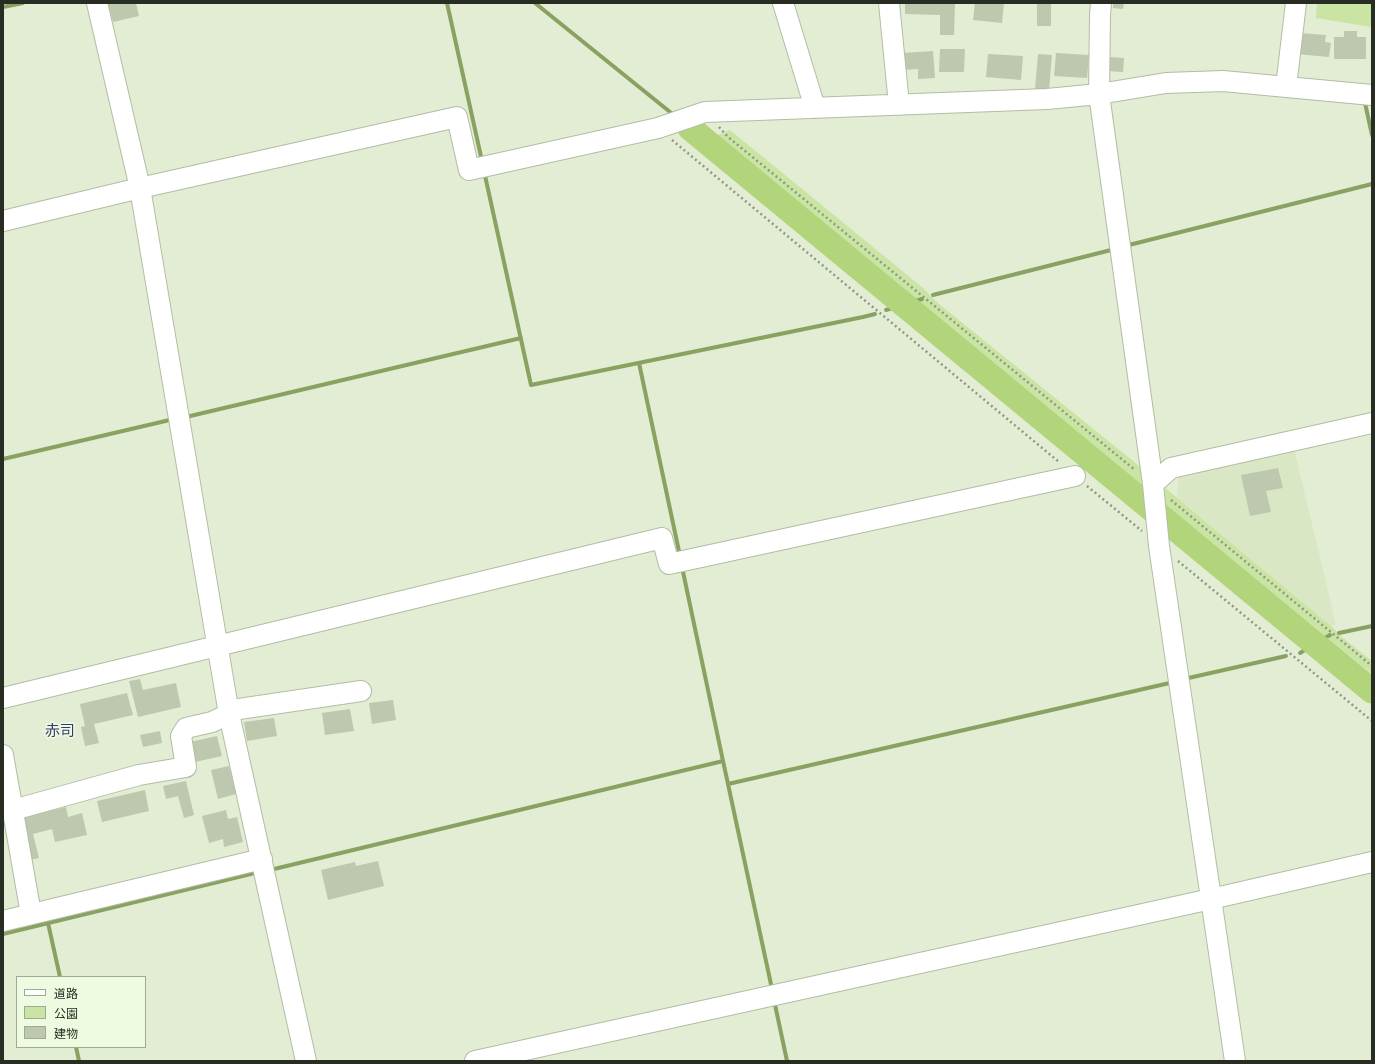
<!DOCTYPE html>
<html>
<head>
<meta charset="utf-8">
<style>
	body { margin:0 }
	#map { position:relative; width:1375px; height:1064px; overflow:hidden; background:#e2edd3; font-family:"PT Serif","Noto Sans JP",serif }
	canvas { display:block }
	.frame { position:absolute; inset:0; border:4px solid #282d23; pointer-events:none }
	.legend { position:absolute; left:16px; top:976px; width:130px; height:72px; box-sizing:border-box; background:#effbe0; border:1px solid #9fa994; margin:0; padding:5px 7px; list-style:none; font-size:12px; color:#282d23 }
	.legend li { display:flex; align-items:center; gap:8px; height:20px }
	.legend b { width:20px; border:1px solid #9fa994 }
</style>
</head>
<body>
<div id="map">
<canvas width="1375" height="1064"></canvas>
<div class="frame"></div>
<ul class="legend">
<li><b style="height:5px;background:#fff"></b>道路</li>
<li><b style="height:11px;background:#c9e4a3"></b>公園</li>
<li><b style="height:11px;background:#bdc8ae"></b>建物</li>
</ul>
</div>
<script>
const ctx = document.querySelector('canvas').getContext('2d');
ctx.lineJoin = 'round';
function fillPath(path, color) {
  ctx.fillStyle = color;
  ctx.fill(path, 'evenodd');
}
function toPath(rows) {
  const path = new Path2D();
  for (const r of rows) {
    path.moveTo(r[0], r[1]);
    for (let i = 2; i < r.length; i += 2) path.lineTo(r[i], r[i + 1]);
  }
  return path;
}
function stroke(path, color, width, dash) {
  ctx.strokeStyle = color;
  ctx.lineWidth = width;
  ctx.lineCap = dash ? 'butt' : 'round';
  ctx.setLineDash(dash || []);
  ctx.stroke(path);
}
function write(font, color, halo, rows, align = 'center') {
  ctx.font = font + ' "PT Serif","Noto Sans JP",serif';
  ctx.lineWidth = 3;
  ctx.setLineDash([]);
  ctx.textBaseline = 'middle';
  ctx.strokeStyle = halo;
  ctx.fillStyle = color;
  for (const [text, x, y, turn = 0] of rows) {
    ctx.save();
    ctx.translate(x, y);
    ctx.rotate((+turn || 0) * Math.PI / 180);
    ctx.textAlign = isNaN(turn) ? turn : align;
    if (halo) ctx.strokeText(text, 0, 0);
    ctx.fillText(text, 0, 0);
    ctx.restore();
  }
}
const built = toPath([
	[1294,449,1336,625,1331,626,1177,497,1179,473]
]);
const green = toPath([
	[1317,3,1371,3,1371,27,1316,18],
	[730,130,923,288,939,304,1133,461,1331,626,1343,638,1372,661,1372,674,715,136]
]);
const stream = toPath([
	[447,3,482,161],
	[535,3,675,116],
	[3,7,23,3],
	[1365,103,1372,135],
	[484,171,531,385,863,317,875,314],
	[1125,246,1372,184],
	[933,295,1115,249],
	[886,310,922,299],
	[639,363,680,556],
	[186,417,521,338],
	[3,459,174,419],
	[682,567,723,761],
	[1339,633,1372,626],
	[1300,653,1330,635],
	[1184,679,1286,656],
	[728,784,772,989],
	[270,870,723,761,728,784,1174,682],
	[48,923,60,977],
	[3,934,259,872],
	[774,1000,787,1061],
	[76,1047,79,1061]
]);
const river = toPath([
	[690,128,1372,691]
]);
const building = toPath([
	[108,3,136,3,139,16,113,22],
	[905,3,955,3,954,35,940,35,940,15,905,14],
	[975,3,1004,3,1002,23,973,20],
	[1037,3,1051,3,1051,26,1037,26],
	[1113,3,1124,3,1123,9,1113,8],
	[1344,31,1357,31,1357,37,1366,37,1366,59,1334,59,1334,37,1344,37],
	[1299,33,1326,35,1325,42,1331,43,1329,57,1296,54],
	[940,49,965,49,964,72,939,72],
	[933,51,935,78,918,79,918,69,904,70,903,53],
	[1056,53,1089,55,1087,78,1054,76],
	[988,54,1023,56,1021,80,986,77],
	[1038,54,1052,55,1049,90,1035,89],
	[1108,57,1124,58,1123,72,1107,71],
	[1278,468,1283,488,1266,491,1271,512,1250,516,1241,475],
	[140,679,143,690,176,683,181,707,138,717,129,681],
	[127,693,133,715,94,724,99,743,85,746,81,727,85,726,80,704],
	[393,700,396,720,372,724,369,703],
	[350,709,354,731,325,735,322,713],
	[274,718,277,736,247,741,244,722],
	[160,731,162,743,143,747,140,735],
	[217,736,222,756,195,762,190,742],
	[229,766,236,794,218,799,211,770],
	[186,781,194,815,184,818,178,796,166,799,163,786],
	[145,790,149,811,102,822,97,801],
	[66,807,68,817,82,813,87,835,55,842,52,829,33,834,39,858,30,860,20,818],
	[226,810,228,819,237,817,243,842,224,847,223,839,209,843,202,816],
	[378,861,384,886,328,900,321,870,355,862,356,866]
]);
const path = toPath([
	[719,127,728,137,1135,470],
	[672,140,1059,462],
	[1087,486,1142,531],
	[1171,500,1372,666],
	[1178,561,1372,721]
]);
const minor = toPath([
	[97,3,140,188,229,714,306,1061],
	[783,3,815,108],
	[889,3,899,105],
	[1101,3,1100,15,1099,94,1153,484,1159,546,1235,1061],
	[1286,87,1296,3],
	[3,221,140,188,457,117,469,170,658,128,705,112,1047,99,1099,94,1166,83,1223,81,1372,95],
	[1153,484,1171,468,1372,423],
	[3,698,662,538,669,564,1075,476],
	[3,755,31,914],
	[13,810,139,775,186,767,181,736,186,728,212,722,239,709,361,691],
	[3,921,262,859],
	[475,1061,1211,899,1372,862]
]);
const neighbourhoodNames = [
	["赤司",60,732]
];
fillPath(built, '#d9e7c5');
fillPath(green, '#c9e4a3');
stroke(stream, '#89a261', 4);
stroke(river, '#b2d47b', 25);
fillPath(building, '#bdc8ae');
stroke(minor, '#b2bda4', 22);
stroke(path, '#8f9885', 2.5, [2, 3]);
stroke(minor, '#fff', 20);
write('15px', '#333974', '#effbe0', neighbourhoodNames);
</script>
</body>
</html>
